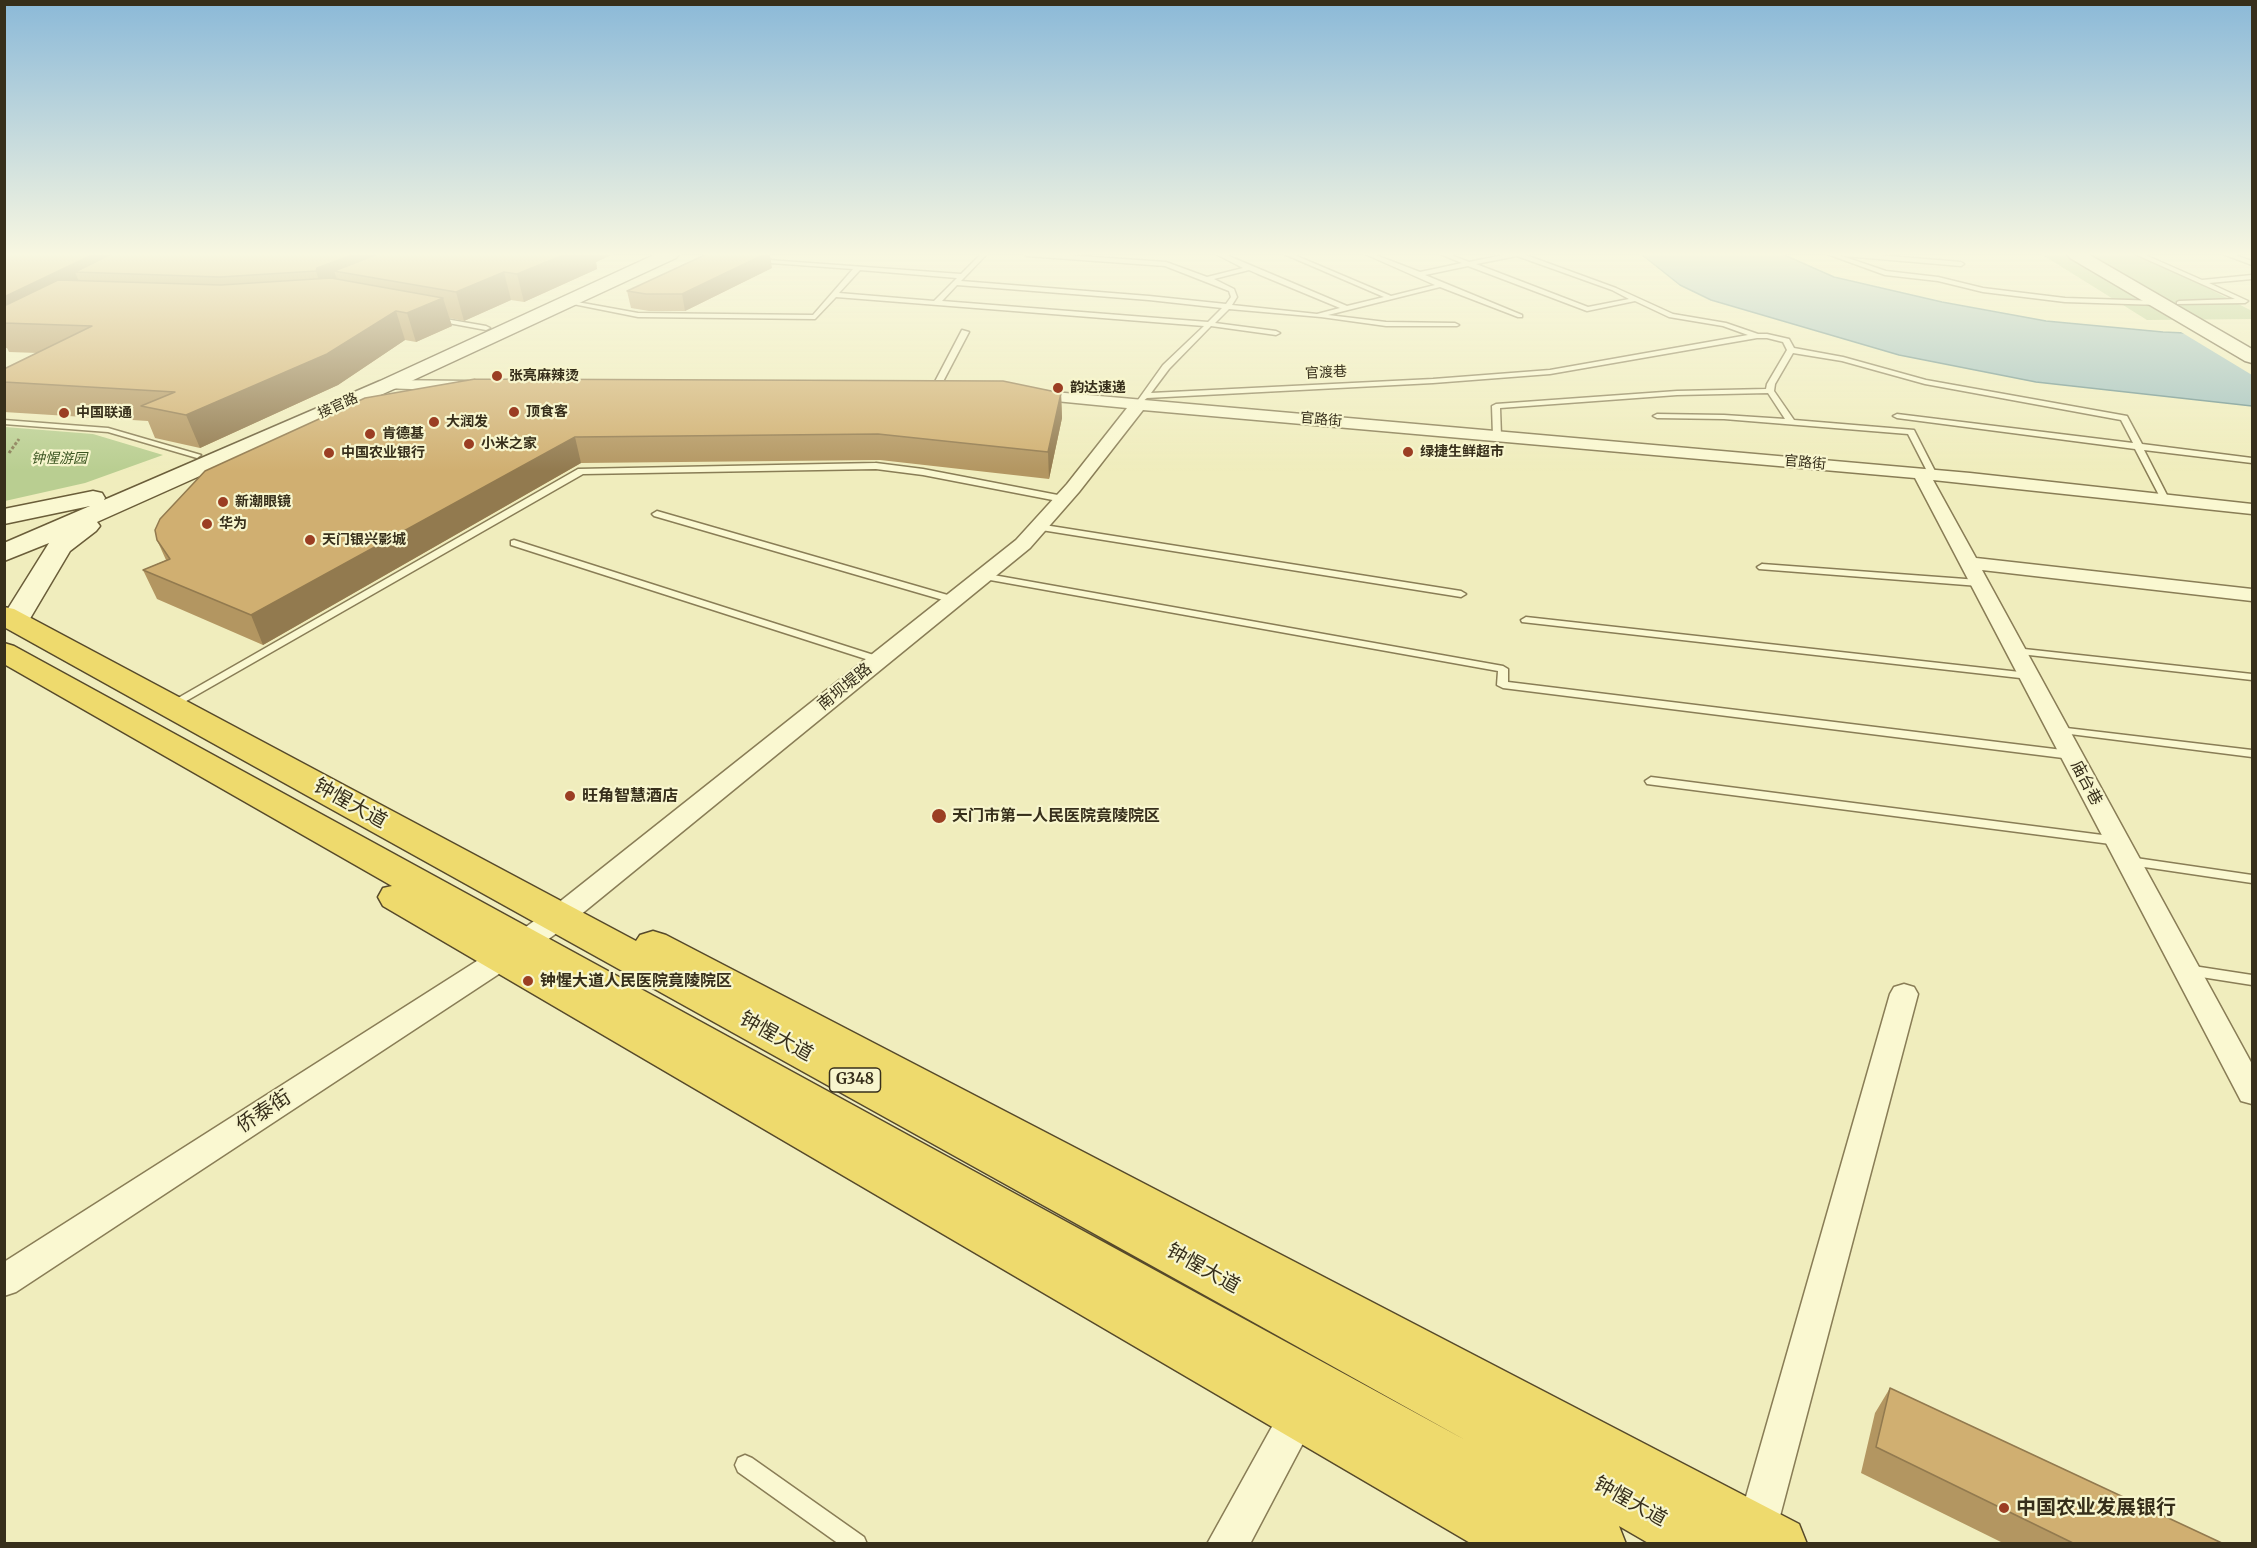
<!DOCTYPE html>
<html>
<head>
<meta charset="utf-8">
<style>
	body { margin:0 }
	#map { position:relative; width:2257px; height:1548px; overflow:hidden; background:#f0edbd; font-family:Merriweather,serif }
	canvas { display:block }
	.frame { position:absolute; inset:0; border:6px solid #372f1b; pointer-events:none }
</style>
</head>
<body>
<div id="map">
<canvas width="2257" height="1548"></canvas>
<div class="frame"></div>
</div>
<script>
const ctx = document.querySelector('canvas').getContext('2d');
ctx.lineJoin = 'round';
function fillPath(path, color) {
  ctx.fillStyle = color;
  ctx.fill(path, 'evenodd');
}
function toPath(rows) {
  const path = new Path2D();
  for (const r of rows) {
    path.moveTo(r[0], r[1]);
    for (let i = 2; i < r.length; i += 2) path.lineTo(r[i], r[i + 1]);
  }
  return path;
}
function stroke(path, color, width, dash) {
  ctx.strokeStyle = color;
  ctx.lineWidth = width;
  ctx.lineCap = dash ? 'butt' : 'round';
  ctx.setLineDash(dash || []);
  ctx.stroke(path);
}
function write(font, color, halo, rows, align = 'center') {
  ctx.font = font + ' Merriweather,"Noto Sans SC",serif';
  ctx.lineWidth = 4.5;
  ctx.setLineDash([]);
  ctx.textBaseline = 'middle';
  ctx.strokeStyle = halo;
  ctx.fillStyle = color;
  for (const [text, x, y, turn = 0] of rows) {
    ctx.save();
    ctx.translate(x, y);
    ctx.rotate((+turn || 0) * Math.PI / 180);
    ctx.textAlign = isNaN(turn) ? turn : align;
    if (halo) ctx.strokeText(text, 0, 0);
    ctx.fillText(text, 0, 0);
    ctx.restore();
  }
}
const green = toPath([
	[2041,254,2142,254,2252,311,2252,319,2147,320],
	[5,427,93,434,163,455,85,483,5,501]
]);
const water = toPath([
	[1641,254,1782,254,1834,277,1942,302,2046,321,2163,332,2252,336,2252,406,2036,382,1899,355,1711,300,1680,285,1641,254]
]);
const pier = toPath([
	[2176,329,2252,333,2252,375]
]);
const path = toPath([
	[9,453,19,439]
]);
const service = toPath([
	[981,254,987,254,961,281,1149,296,1226,304,1231,297,1229,291,1165,266,1027,256,1024,254,1051,254,1166,262,1207,277,1243,268,1216,254,1224,254,1347,306,1384,297,1284,254,1292,254,1391,296,1435,285,1365,254,1373,254,1420,272,1462,263,1440,254,1448,254,1469,262,1508,254,1523,254,1616,288,1673,314,1726,323,1758,334,1767,334,1789,339,1794,348,1843,357,1926,380,2127,416,2142,444,2252,458,2252,463,2144,450,2169,499,2165,502,2161,499,2135,449,1897,418,1893,416,1897,414,2133,443,2121,420,1925,384,1842,361,1793,353,1775,384,1774,391,1794,420,1914,430,1937,475,1936,477,1929,475,1908,434,1724,419,1657,418,1653,416,1657,414,1724,415,1785,419,1768,393,1677,395,1500,408,1501,436,1497,438,1493,436,1492,406,1496,404,1677,391,1766,389,1767,384,1787,350,1783,342,1767,338,1757,338,1550,374,1433,383,1147,398,1142,402,1138,400,1163,365,1204,326,836,297,815,319,638,317,563,302,566,300,638,313,813,315,853,269,757,262,754,260,755,259,961,274,981,254],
	[1517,256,1612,290,1629,299,1588,307,1476,264,1517,256],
	[1468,266,1587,311,1635,301,1669,317,1723,326,1748,335,1550,370,1433,379,1151,393,1169,369,1211,326,1276,335,1280,333,1276,331,1215,323,1229,309,1321,317,1386,326,1457,326,1459,325,1455,323,1386,322,1328,315,1440,287,1518,317,1522,317,1522,315,1425,275,1468,266],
	[860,270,957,278,934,301,839,293,860,270],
	[1249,270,1258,274,1340,308,1317,314,1232,305,1237,297,1234,289,1214,279,1249,270],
	[957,285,1149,300,1222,308,1208,322,942,301,957,285],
	[1827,254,1836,254,1886,271,1938,277,1983,288,2065,298,2160,301,2163,303,2160,305,2065,302,1983,292,1938,281,1885,275,1827,254],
	[1841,254,1865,254,1961,262,1964,264,1961,266,1844,256,1841,254],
	[2135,254,2143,254,2202,280,2252,275,2252,279,2209,283,2248,301,2245,303,2177,304,2177,302,2179,301,2235,299,2135,254],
	[2223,254,2232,254,2252,261,2252,265,2223,254],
	[434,317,486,326,490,328,486,330,432,320,432,318,434,317],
	[962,330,969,332,937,393,930,395,929,393,962,330],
	[4,420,108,428,201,455,197,458,108,432,4,424,4,420],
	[876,463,923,469,1063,496,1067,499,1063,502,923,475,876,469,583,474,174,708,170,709,164,706,578,469,876,463],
	[657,511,958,598,959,600,958,602,950,602,654,516,652,514,657,511],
	[1038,524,1461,591,1466,594,1461,597,1035,529,1033,527,1038,524],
	[514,540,883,658,884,660,879,663,875,662,511,545,511,541,514,540],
	[1762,564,1979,580,1984,583,1979,586,1759,569,1757,567,1762,564],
	[982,573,1503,666,1508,669,1508,682,2071,751,2077,755,2071,759,1503,688,1497,685,1498,671,979,578,977,576,982,573],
	[1526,617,2029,673,2034,676,2029,679,1522,622,1521,620,1526,617],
	[2015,648,2252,674,2252,680,2011,653,2010,651,2015,648],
	[2058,727,2252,750,2252,757,2054,732,2052,730,2054,728,2058,727],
	[1651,777,2118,837,2124,841,2118,845,1647,784,1645,781,1651,777],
	[2129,857,2252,875,2252,883,2124,864,2123,861,2124,858,2129,857],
	[2187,965,2252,975,2252,985,2182,974,2180,970,2182,966,2187,965],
	[745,1455,752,1458,864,1537,867,1544,839,1544,738,1472,735,1465,738,1458,745,1455]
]);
const minor = toPath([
	[387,380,468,381,476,386,468,391,382,388,379,385,382,382,387,380],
	[1031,390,1970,473,2252,504,2252,514,1933,480,1976,558,2252,589,2252,601,1982,570,2252,1064,2252,1104,2241,1101,1915,478,1143,410,1079,492,1030,548,568,925,511,966,16,1292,4,1296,4,1262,491,952,548,911,1016,540,1067,484,1127,408,1025,398,1023,395,1025,392,1031,390],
	[1904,984,1914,987,1918,994,1775,1535,1772,1544,1738,1544,1735,1535,1890,994,1894,987,1904,984],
	[1302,1391,1315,1396,1321,1409,1250,1544,1207,1544,1289,1396,1302,1391]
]);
const secondary = toPath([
	[656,254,679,254,676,258,394,389,97,522,100,526,96,531,70,551,25,627,15,630,4,626,4,615,49,543,4,561,4,543,90,506,4,524,4,509,93,491,102,493,105,498,104,500,380,381,656,254],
	[2067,254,2088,254,2252,349,2252,363,2245,361,2070,258,2067,254]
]);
const trunk = toPath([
	[4,607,14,609,636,941,640,935,653,931,666,935,1799,1524,1807,1544,1650,1544,1619,1526,1626,1544,1472,1544,383,906,378,897,383,888,392,886,4,664,4,643,14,646,1467,1441,4,627,4,607]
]);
const wall = toPath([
	[4,254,613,254,596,262,597,269,524,302,511,300,464,321,449,318,452,326,416,342,405,340,338,385,200,448,155,438,148,421,4,412,4,369,38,353,9,352,7,348,4,348],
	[772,268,685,311,649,311,631,308,627,291],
	[1061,393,1062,418,1049,479,880,460,581,463,263,645,157,599,143,570,166,560,157,540,205,471],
	[1890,1388,2224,1544,2005,1544,1861,1473,1875,1413]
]);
const shadedWall = toPath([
	[94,254,158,254,75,272,83,292,4,323,4,297],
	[355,254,384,254,334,271,341,290,325,299,316,271,317,268],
	[566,254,613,254,596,262,597,269,524,302,517,274],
	[765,254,770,254,772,268,685,311,682,294],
	[504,272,511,300,464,321,456,292],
	[443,298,452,326,416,342,407,313],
	[396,311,405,340,338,385,200,448,186,415],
	[1061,393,1062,418,1049,479,1048,452],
	[575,437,581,463,263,645,251,615]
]);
const building = toPath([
	[4,254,94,254,4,297,4,254],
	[111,254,355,254,317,268,316,271,220,277,75,272,111,254],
	[378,254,566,254,517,274,504,272,456,292,334,271,378,254],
	[707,254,765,254,682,294,646,294,627,291,707,254],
	[331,278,443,298,407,313,396,311,327,354,186,415,141,406,175,392,4,382,4,369,92,326,4,323,4,306,58,280,221,285,331,278],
	[475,379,1003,381,1061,393,1048,452,878,434,575,437,251,615,143,570,170,559,157,540,155,530,160,519,205,471,365,398,475,379],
	[1890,1388,2224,1544,2075,1544,1876,1447,1890,1388]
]);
const markers = [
	[497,376,6,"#9b3e23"],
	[1058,388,6,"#9b3e23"],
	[514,412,6,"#9b3e23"],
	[64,413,6,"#9b3e23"],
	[434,422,6,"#9b3e23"],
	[370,434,6,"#9b3e23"],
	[469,444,6,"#9b3e23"],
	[1408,452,6,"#9b3e23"],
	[329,453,6,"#9b3e23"],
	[223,502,6,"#9b3e23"],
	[207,524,6,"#9b3e23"],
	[310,540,6,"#9b3e23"],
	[570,796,6,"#9b3e23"],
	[939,816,8,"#9b3e23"],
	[528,981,6,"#9b3e23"],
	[2004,1508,6,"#9b3e23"]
];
const farStreetnames = [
	["官渡巷",1326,373,-3],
	["接官路",338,406,-24],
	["官路街",1321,420,5],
	["官路街",1805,463,5]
];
const farPoinames = [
	["张亮麻辣烫",509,376],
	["韵达速递",1070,388],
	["顶食客",526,412],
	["中国联通",76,413],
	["大润发",446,422],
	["肯德基",382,434],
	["小米之家",481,444],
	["绿捷生鲜超市",1420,452],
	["中国农业银行",341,453],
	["新潮眼镜",235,502],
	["华为",219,524],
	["天门银兴影城",322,540]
];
const farParknames = [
	["钟惺游园",59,459]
];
const shields = [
	[855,1080,51]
];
const shieldNames = [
	["G348",855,1080]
];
const streetNames = [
	["南坝堤路",845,687,-39],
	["庙台巷",2086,783,62]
];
const poiNames = [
	["旺角智慧酒店",582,796],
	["天门市第一人民医院竟陵院区",952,816],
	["钟惺大道人民医院竟陵院区",540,981]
];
const nearStreetnames = [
	["钟惺大道",350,804,29],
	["钟惺大道",776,1037,29],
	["侨泰街",264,1112,-33],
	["钟惺大道",1203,1269,29],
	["钟惺大道",1630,1502,29]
];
const nearPoinames = [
	["中国农业发展银行",2016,1508]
];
fillPath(green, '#b9ce91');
fillPath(water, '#a1c1bf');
stroke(water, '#688f8e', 1.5);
fillPath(pier, '#f0edbd');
stroke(service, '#897d56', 3);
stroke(minor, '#897d56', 3);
stroke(secondary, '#6a5d39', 3);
stroke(trunk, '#56492a', 3);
stroke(path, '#897d56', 3, [3, 2]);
fillPath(service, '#faf8d1');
fillPath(minor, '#faf8d1');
fillPath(secondary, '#faf8d1');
fillPath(trunk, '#eeda6d');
fillPath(wall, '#b39661');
fillPath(shadedWall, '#927a4f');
fillPath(building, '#d0af71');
stroke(building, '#927a4f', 1.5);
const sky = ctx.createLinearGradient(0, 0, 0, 471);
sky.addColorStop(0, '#8bb9d8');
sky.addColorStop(0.54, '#f8f7e1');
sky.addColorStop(1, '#f8f7e100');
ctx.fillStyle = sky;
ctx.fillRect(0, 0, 2257, 471);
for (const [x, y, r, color] of markers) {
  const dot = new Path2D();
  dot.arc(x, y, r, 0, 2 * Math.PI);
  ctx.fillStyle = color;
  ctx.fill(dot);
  stroke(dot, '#f7f5cd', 2);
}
write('14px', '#372f1b', '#f7f5cd', farStreetnames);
write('bold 14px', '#372f1b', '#f7f5cd', farPoinames, 'left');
write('italic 14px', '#3b5521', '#f7f5cd', farParknames);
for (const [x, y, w] of shields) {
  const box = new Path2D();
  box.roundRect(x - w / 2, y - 12, w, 24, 4.5);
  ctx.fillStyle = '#f7f5cd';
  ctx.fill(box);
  stroke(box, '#372f1b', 1.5);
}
write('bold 15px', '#372f1b', null, shieldNames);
write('16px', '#372f1b', '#f7f5cd', streetNames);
write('bold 16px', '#372f1b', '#f7f5cd', poiNames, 'left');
write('20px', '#372f1b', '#f7f5cd', nearStreetnames);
write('bold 20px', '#372f1b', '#f7f5cd', nearPoinames, 'left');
</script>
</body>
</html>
